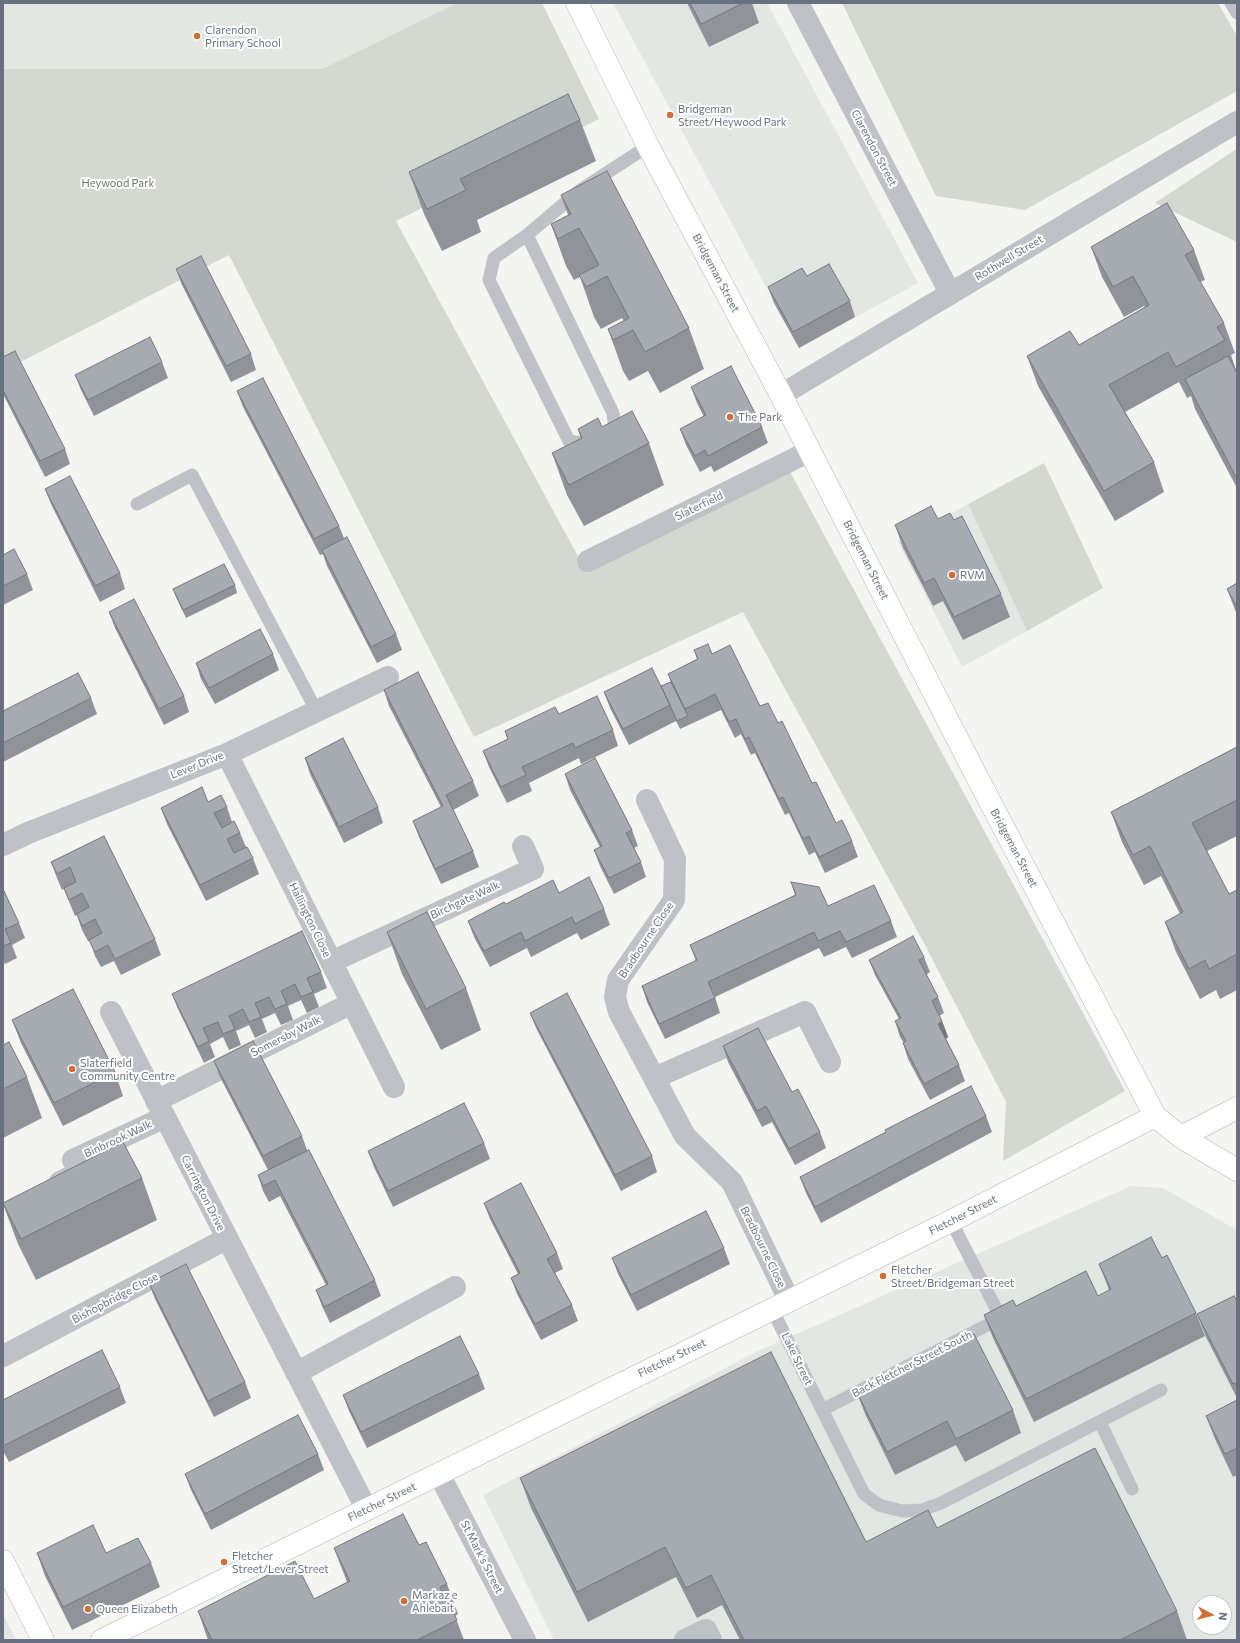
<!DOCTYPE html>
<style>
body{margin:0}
#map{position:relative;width:1240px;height:1643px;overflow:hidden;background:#f4f4f1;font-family:Commissioner,sans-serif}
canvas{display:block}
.frame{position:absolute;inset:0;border:4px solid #67717f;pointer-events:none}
.north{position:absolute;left:1192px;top:1595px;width:40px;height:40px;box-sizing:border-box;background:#fff;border:1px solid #c2c6cc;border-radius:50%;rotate:97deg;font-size:11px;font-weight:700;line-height:16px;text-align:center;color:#67717f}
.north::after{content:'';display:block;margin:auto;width:14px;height:18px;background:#cf6f36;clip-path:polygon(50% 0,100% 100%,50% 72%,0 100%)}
</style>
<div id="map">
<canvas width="1240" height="1643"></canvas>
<div class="frame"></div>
<div class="north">N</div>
</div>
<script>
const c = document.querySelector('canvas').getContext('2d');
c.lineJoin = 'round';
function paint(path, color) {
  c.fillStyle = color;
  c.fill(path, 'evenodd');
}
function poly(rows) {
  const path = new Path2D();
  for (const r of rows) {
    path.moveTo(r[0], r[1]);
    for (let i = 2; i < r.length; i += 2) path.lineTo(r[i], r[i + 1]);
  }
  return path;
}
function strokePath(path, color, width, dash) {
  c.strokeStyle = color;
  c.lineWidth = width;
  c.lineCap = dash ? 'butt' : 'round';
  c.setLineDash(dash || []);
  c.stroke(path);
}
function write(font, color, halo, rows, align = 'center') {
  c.font = font + ' Commissioner,sans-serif';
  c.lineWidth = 4;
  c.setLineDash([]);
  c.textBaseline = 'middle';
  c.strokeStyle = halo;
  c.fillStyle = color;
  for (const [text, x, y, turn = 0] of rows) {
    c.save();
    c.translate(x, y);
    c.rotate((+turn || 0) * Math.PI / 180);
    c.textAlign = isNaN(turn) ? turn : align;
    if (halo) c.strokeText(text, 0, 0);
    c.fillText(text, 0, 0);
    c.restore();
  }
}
paint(poly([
 [3,3,457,3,322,69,3,69],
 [613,3,767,3,918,283,799,348],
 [968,504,1027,631,962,667,898,542],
 [1131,1186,1163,1188,1237,1230,1237,1640,554,1640,483,1495,756,1352],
 [1200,1603,1224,1603,1224,1627,1200,1627],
 [3,1614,16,1640,3,1640]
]), '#e4e6e4');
paint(poly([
 [457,3,542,3,599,119,396,221,586,571,788,468,1125,1091,1003,1161,1006,1102,925,945,743,612,474,737,229,255,3,371,3,69,322,69],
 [842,3,1218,3,1237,36,1237,91,1025,210,936,196],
 [1235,150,1237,151,1237,242,1155,203],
 [1044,463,1103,588,1027,631,968,504]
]), '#d3d9d1');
const secondary = poly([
 [577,3,648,146,781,395,977,777,1155,1116,1181,1137,1237,1170],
 [1181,1137,1237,1108],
 [3,1561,43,1640],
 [102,1640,951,1221,1155,1116]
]);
strokePath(secondary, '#b1b4b9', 23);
strokePath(poly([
 [1231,3,1237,13],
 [527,235,613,413,615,431,586,444,569,441,489,280,494,258,527,235,579,191,648,146],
 [137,504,192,475,316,710],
 [772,1309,864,1494,879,1505,902,1511,922,1510,941,1503,1161,1390],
 [822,1410,1001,1318,951,1221],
 [1100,1422,1132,1489]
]), '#bec1c5', 13);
strokePath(poly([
 [798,3,950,293],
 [781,395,1237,122],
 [588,561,810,451],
 [227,754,394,1087],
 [647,800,675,859,674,900,618,980,615,997,619,1012,685,1136,732,1182,789,1300],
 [3,845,28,833,227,754,388,677],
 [331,962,533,869,523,846],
 [111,1012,367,1510],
 [654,1078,805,1012,830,1062],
 [156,1101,352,1003],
 [60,1182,80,1172,73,1160,165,1117],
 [3,1356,226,1239],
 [296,1373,455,1287],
 [439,1474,525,1640],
 [685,1640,706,1630,711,1640]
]), '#bec1c5', 22);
strokePath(secondary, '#fff', 22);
paint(poly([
 [687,3,752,3,759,23,709,47],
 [580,120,596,161,477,220,481,232,442,251,424,214,409,172],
 [561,195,689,328,704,369,660,393,648,371,629,381,623,371,608,329,624,321,622,318,601,329,594,317,580,277,574,280,566,266,551,224,568,215],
 [1091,247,1194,250,1205,280,1200,282,1224,323,1235,353,1231,355,1237,373,1237,488,1195,409,1191,396,1187,398,1179,382,1125,412,1154,462,1164,492,1115,521,1038,386,1027,356,1079,345,1145,307,1144,306,1124,317,1102,277],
 [176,269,251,354,256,370,231,382,182,285],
 [807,276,850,301,855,317,799,348,774,303,768,287],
 [3,357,65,449,70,464,45,477,3,394],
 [162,362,168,378,94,416,81,390,75,375],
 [691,387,762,427,768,443,714,472,711,466,700,472,686,445,680,429,704,417,697,403],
 [237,391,339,526,344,538,396,634,402,650,377,663,327,566,323,554,320,555,243,407],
 [602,427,649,443,664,485,584,526,567,495,552,453,581,439,578,429],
 [45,489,120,573,125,589,100,602,51,504],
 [938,519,954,520,1001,594,1010,617,963,640,943,601,933,606,903,548,895,525],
 [3,555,27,574,33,590,3,605],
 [1237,583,1237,615,1227,589],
 [235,585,237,593,186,618,176,597,173,589],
 [109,612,184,696,189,712,164,725,115,628],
 [694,650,712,654,760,706,778,723,812,783,836,823,852,841,858,857,825,873,815,852,809,855,789,813,785,815,755,753,751,755,741,734,735,738,721,710,680,729,676,721,629,745,610,708,604,692,661,686,671,682,668,674,697,659],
 [273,654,279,670,215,704,201,679,196,663],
 [384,690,473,781,479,796,453,810,473,851,479,867,441,884,419,837,413,821,441,807,389,706],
 [91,698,97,714,3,762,3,711],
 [559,714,613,730,618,746,581,764,579,758,529,783,532,791,507,803,489,767,483,751,508,739,505,731],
 [1237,747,1237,836,1207,851,1229,894,1237,890,1237,990,1220,999,1216,990,1200,999,1176,952,1165,922,1180,914,1161,876,1144,885,1122,842,1111,812],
 [305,758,378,807,383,823,344,843,310,774],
 [565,774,632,830,638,846,634,848,641,862,646,877,614,894,600,866,594,850,600,847,570,790],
 [208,802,227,807,232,822,240,833,246,847,253,858,259,874,206,901,167,824,161,808],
 [104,836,155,939,161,955,121,975,114,961,101,967,95,956,90,941,88,941,82,930,77,915,75,916,70,904,64,889,62,890,57,878,51,862],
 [791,882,828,906,891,921,897,937,852,958,846,947,824,957,819,948,715,997,720,1013,665,1039,647,1002,642,986,696,961,690,945,795,895],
 [3,889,19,923,25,938,12,945,17,958,5,964,3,959],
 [559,893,604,909,610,925,581,940,577,933,531,957,527,948,490,967,474,937,468,921,506,904],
 [387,932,466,988,481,1030,441,1050,402,974],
 [924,957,930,972,926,975,938,997,944,1013,939,1016,942,1021,948,1037,946,1039,959,1065,965,1081,930,1100,908,1059,903,1043,904,1043,900,1037,895,1021,899,1019,875,975,869,960],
 [321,972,327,988,314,994,319,1007,307,1013,301,1000,288,1006,293,1020,281,1025,275,1013,262,1019,267,1032,255,1038,249,1025,236,1031,241,1045,229,1050,223,1037,210,1044,215,1057,204,1063,178,1009,172,994],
 [530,1013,652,1156,657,1172,621,1191,536,1028],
 [12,1020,115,1072,123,1096,63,1126,21,1043],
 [3,1045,27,1077,42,1118,3,1138],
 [723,1046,792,1092,820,1132,826,1148,795,1165,772,1122,762,1127,728,1062],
 [214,1061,302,1136,307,1150,375,1280,381,1296,330,1323,322,1306,316,1290,326,1285,280,1196,269,1202,263,1191,258,1175,268,1170,220,1077],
 [986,1116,992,1132,821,1223,806,1193,800,1177,886,1132],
 [484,1143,490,1159,393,1207,374,1167,368,1151],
 [142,1178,157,1220,36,1280,18,1244,3,1204],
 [484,1203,557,1253,563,1269,555,1273,572,1305,578,1321,541,1340,517,1294,511,1278,518,1274,490,1219],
 [724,1248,730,1264,637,1311,618,1274,612,1258],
 [1162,1258,1196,1313,1205,1336,1034,1422,993,1338,984,1315,1016,1306,1098,1296,1109,1290,1099,1264],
 [149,1283,245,1382,251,1398,214,1417,155,1299],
 [1237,1301,1237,1398,1206,1337,1197,1314],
 [479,1374,485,1389,367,1448,349,1411,343,1395],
 [120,1387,126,1403,9,1462,3,1451,3,1400],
 [857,1393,1013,1410,1021,1433,965,1462,956,1445,895,1475,866,1416],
 [1237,1400,1237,1475,1233,1477,1215,1439,1206,1416],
 [318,1454,324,1470,211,1530,191,1490,185,1474],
 [520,1478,866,1542,937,1528,1177,1611,1187,1640,740,1640,722,1605,697,1618,676,1577,588,1622,531,1508],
 [419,1545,447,1584,458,1614,455,1616,464,1640,208,1640,198,1611,314,1599,347,1582,334,1548],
 [37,1553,106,1553,151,1563,160,1587,72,1630,45,1576]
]), '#90949a');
paint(poly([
 [942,1021,948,1037,944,1040,938,1024]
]), '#75787d');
const building = poly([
 [690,3,743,3,701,24,690,3],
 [568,94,580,120,460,179,466,190,427,209,409,172,568,94],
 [607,171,689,328,645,352,633,330,613,340,608,329,629,318,607,276,586,287,579,275,599,265,579,228,558,239,551,224,571,214,561,195,607,171],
 [1167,203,1194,250,1185,255,1224,323,1217,327,1225,340,1176,367,1168,352,1109,385,1154,462,1104,491,1027,356,1070,331,1079,345,1149,305,1133,276,1113,287,1091,247,1167,203],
 [201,256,251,354,226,366,176,269,201,256],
 [829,264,850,301,793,332,768,287,802,268,807,276,829,264],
 [150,337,162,362,88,400,75,375,150,337],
 [15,351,65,449,40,461,3,390,3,357,15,351],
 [1228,356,1237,373,1237,479,1185,379,1228,356],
 [731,366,762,427,708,456,705,450,695,456,680,429,706,415,691,387,731,366],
 [263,378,339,526,314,539,237,391,263,378],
 [632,411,649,443,569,485,552,453,582,438,578,429,598,418,602,427,632,411],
 [70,476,120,573,95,586,45,489,70,476],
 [931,506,938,519,950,513,954,520,962,516,1001,594,954,617,934,578,924,583,895,525,931,506],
 [347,537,396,634,371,647,322,550,347,537],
 [14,549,27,574,3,586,3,555,14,549],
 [224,564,235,585,183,610,173,589,224,564],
 [1237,583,1237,607,1227,589,1237,583],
 [134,599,184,696,159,709,109,612,134,599],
 [260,629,273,654,209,688,196,663,260,629],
 [708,644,712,654,730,645,760,706,768,703,778,723,782,721,812,783,816,782,836,823,842,820,852,841,819,857,809,836,803,839,783,797,779,799,749,737,745,739,736,719,729,722,715,694,685,709,668,674,698,659,694,650,708,644],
 [652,668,670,705,623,729,604,692,652,668],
 [418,672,473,781,446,795,473,851,435,869,413,821,443,806,384,690,418,672],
 [78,673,91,698,3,743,3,711,78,673],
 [671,682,688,716,677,721,673,712,670,705,661,686,671,682],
 [597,696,613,730,575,748,573,743,522,767,526,775,501,787,483,751,508,739,505,731,555,707,559,714,597,696],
 [343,738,378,807,339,827,305,758,343,738],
 [1237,747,1237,800,1192,823,1229,894,1237,890,1237,954,1209,969,1205,960,1189,969,1165,922,1183,912,1150,846,1133,855,1111,812,1237,747],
 [595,758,632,830,626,833,641,862,609,878,594,850,602,846,565,774,595,758],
 [202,787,208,802,221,795,227,807,214,813,222,828,234,821,240,833,227,839,234,853,247,847,253,858,200,885,161,808,202,787],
 [104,836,155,939,115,959,108,945,95,952,89,940,102,933,95,919,82,926,77,914,89,907,82,893,69,900,64,888,76,882,70,867,57,874,51,862,104,836],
 [589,877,604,909,575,924,572,917,525,941,521,932,484,951,468,921,504,902,506,904,553,880,559,893,589,877],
 [791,882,819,887,828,906,874,885,891,921,846,942,840,931,818,941,814,932,708,982,715,998,659,1024,642,986,697,960,690,945,796,895,791,882],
 [3,889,19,923,5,929,11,943,3,946,3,889],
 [427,912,466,988,426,1009,387,932,427,912],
 [302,931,321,972,307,978,313,992,301,997,295,984,281,991,287,1004,275,1009,269,997,255,1003,261,1017,249,1022,243,1009,229,1016,235,1029,223,1034,218,1022,203,1028,209,1041,198,1047,172,994,302,931],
 [913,936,924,957,919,960,938,997,932,1001,942,1021,938,1024,959,1065,924,1084,903,1043,906,1041,895,1021,901,1018,869,960,913,936],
 [73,989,115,1072,54,1103,12,1020,73,989],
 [567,993,652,1156,615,1175,530,1013,567,993],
 [758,1028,792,1092,798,1089,820,1132,789,1149,766,1106,757,1111,723,1046,758,1028],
 [253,1041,302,1136,263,1156,214,1061,253,1041],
 [9,1042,27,1077,3,1089,3,1045,9,1042],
 [971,1086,986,1116,815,1207,800,1177,886,1132,885,1130,971,1086],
 [464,1103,484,1143,388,1191,368,1151,464,1103],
 [123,1142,142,1178,21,1239,3,1203,123,1142],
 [309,1150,375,1280,324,1307,316,1290,328,1284,275,1180,263,1186,258,1175,309,1150],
 [521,1183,557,1253,547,1259,572,1305,535,1324,511,1278,520,1273,484,1203,521,1183],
 [706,1211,724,1248,631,1295,612,1258,706,1211],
 [1151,1237,1162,1258,1167,1255,1196,1313,1026,1399,984,1315,1013,1300,1016,1306,1086,1271,1098,1296,1111,1289,1099,1264,1151,1237],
 [186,1264,245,1382,208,1401,149,1283,186,1264],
 [1234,1296,1237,1301,1237,1383,1233,1384,1197,1314,1234,1296],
 [974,1334,1013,1410,956,1439,947,1421,887,1452,857,1393,974,1334],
 [460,1336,479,1374,361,1432,343,1395,460,1336],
 [102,1350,120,1387,3,1446,3,1400,102,1350],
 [771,1352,866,1542,928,1510,937,1528,1095,1448,1177,1611,1120,1640,744,1640,711,1575,686,1588,665,1547,577,1592,520,1478,771,1352],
 [1237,1400,1237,1448,1225,1454,1206,1416,1237,1400],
 [298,1415,318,1454,205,1514,185,1474,298,1415],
 [403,1514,419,1545,426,1542,447,1584,440,1587,457,1620,417,1640,212,1640,198,1611,295,1561,314,1599,350,1581,334,1548,403,1514],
 [93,1525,106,1553,138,1538,151,1563,63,1607,37,1553,93,1525]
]);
paint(building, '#a7acb3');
strokePath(building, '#75787d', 1);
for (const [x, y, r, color] of [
 [197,36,4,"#cf6f36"],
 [670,115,4,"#cf6f36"],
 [730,417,4,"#cf6f36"],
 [952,575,4,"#cf6f36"],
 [72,1069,4,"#cf6f36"],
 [883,1276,4,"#cf6f36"],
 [224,1562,4,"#cf6f36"],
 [404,1601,4,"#cf6f36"],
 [88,1609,4,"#cf6f36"]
]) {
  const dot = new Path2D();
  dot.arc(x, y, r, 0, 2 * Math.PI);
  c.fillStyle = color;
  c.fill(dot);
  strokePath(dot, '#fff', 1.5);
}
write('11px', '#67717f', '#fff', [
 ["Clarendon",205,30],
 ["Primary School",205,43],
 ["Bridgeman",678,109],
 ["Street/Heywood Park",678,122],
 ["The Park",738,417],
 ["RVM",960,575],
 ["Slaterfield",80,1063],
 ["Community Centre",80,1076],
 ["Fletcher",891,1270],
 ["Street/Bridgeman Street",891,1283],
 ["Fletcher",232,1556],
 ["Street/Lever Street",232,1569],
 ["Markaz e",412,1595],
 ["Ahlebait",412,1608],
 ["Queen Elizabeth",96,1609]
], 'left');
write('11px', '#67717f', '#fff', [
 ["Clarendon Street",874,148,62],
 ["Rothwell Street",1009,258,-31],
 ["Bridgeman Street",716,273,62],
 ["Slaterfield",699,506,-26],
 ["Bridgeman Street",866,560,63],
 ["Lever Drive",197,765,-22],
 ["Bridgeman Street",1014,848,62],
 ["Birchgate Walk",465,900,-25],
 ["Hallington Close",310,920,64],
 ["Bradbourne Close",646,940,-56],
 ["Somersby Walk",286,1036,-27],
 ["Binbrook Walk",118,1139,-25],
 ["Carrington Drive",203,1193,63],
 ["Fletcher Street",963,1215,-27],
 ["Bradbourne Close",763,1247,64],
 ["Bishopbridge Close",115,1298,-28],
 ["Fletcher Street",672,1358,-26],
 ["Lake Street",797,1359,64],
 ["Back Fletcher Street South",912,1364,-27],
 ["Fletcher Street",382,1502,-26],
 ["St Mark's Street",482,1557,63]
]);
write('11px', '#667765', '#fff', [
 ["Heywood Park",118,183]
]);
</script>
